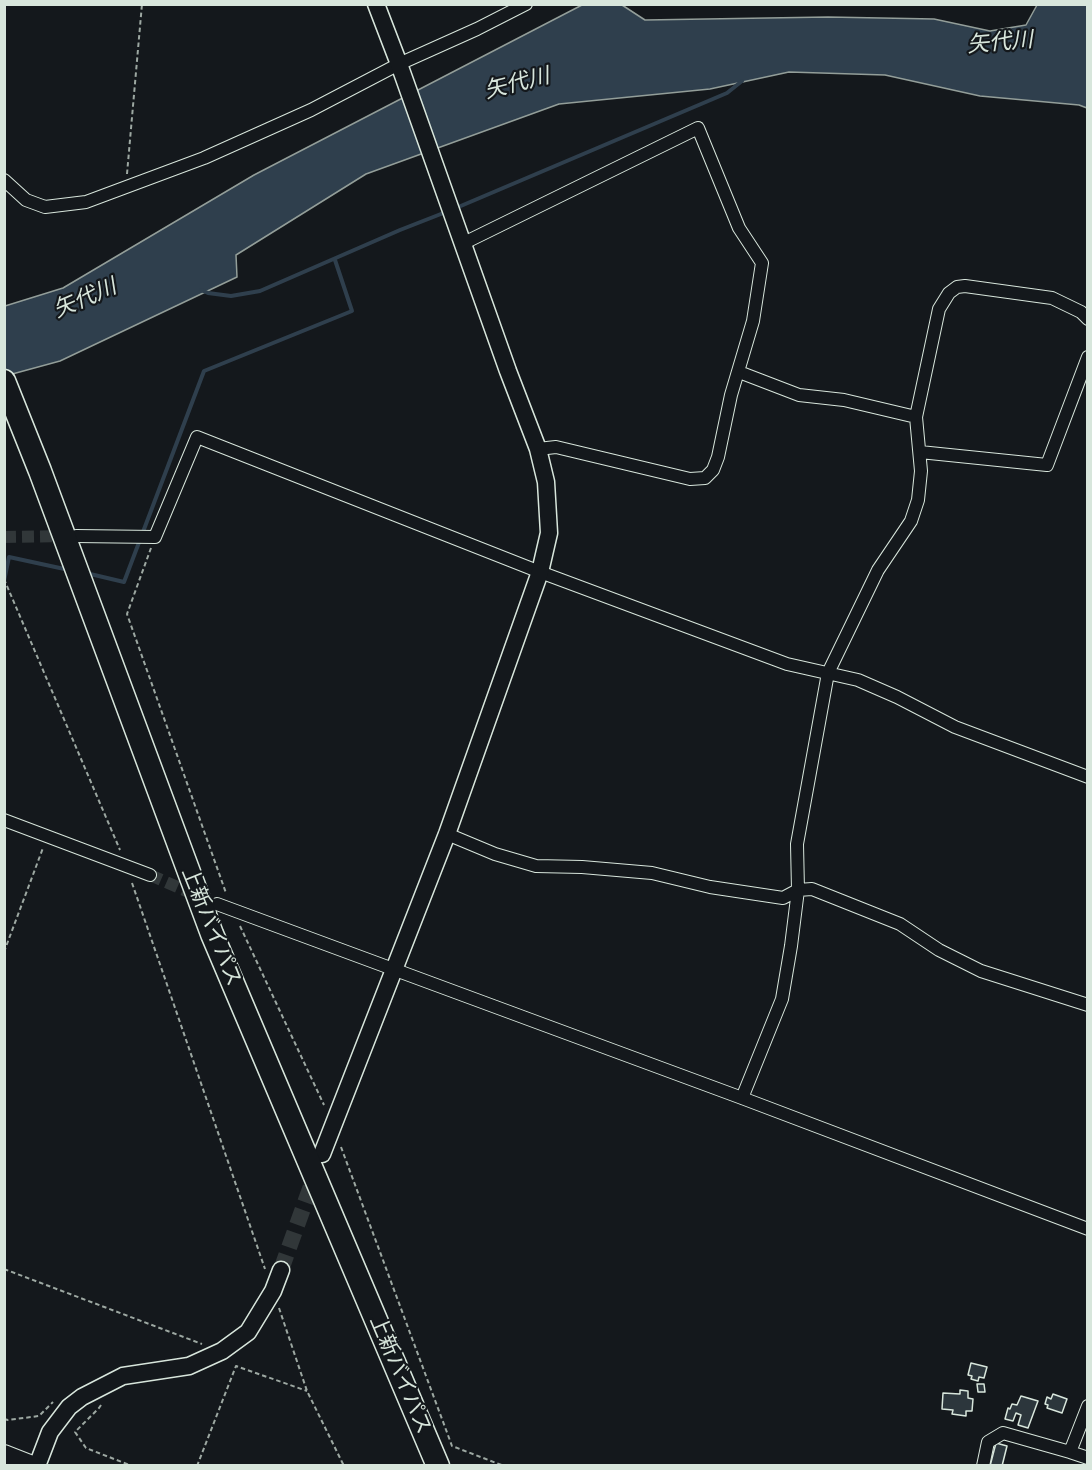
<!DOCTYPE html>
<meta charset="utf-8">
<style>
body{margin:0}
#map{position:relative;width:1092px;height:1470px;overflow:hidden;background:#14181c;font-family:Arial,sans-serif}
canvas{display:block}
.frame{position:absolute;inset:0;border:6px solid #d8e6dc;pointer-events:none}
</style>
<div id="map">
<canvas width="1092" height="1470"></canvas>
<div class="frame"></div>
</div>
<script>
const c = document.querySelector('canvas').getContext('2d');
c.lineJoin = 'round';
function paint(path, color) {
  c.fillStyle = color;
  c.fill(path, 'evenodd');
}
function poly(rows) {
  const path = new Path2D();
  for (const r of rows) {
    path.moveTo(r[0], r[1]);
    for (let i = 2; i < r.length; i += 2) path.lineTo(r[i], r[i + 1]);
  }
  return path;
}
function strokePath(path, color, width, dash) {
  c.strokeStyle = color;
  c.lineWidth = width;
  c.lineCap = dash ? 'butt' : 'round';
  c.setLineDash(dash || []);
  c.stroke(path);
}
function write(font, color, halo, rows, align = 'center') {
  c.font = font + ' Arial,"Noto Sans JP",sans-serif';
  c.lineWidth = 4.5;
  c.setLineDash([]);
  c.textBaseline = 'middle';
  c.strokeStyle = halo;
  c.fillStyle = color;
  for (const [text, x, y, turn = 0] of rows) {
    c.save();
    c.translate(x, y);
    c.rotate((+turn || 0) * Math.PI / 180);
    c.textAlign = isNaN(turn) ? turn : align;
    if (halo) c.strokeText(text, 0, 0);
    c.fillText(text, 0, 0);
    c.restore();
  }
}
const water = poly([
 [582,5,622,5,645,20,828,17,934,19,990,31,1026,25,1037,5,1087,5,1087,108,1079,105,980,96,885,75,789,72,710,89,559,104,366,174,236,255,237,277,60,361,5,376,5,306,63,288,254,175,582,5]
]);
paint(water, '#2f3f4d');
strokePath(water, '#939e99', 1.5);
strokePath(poly([
 [456,208,727,93,742,81],
 [201,290,208,293,231,296,260,291,400,230,446,212],
 [86,573,124,582,204,371,352,311,335,260],
 [4,581,9,557,69,570]
]), '#2f3f4d', 4);
const building = poly([
 [971,1363,987,1367,984,1378,979,1377,978,1381,971,1379,972,1376,968,1375,971,1363],
 [977,1384,984,1384,985,1392,978,1392,977,1384],
 [960,1390,968,1391,968,1398,973,1399,972,1411,966,1411,966,1416,952,1414,953,1410,942,1409,943,1393,960,1394,960,1390],
 [1053,1394,1067,1399,1062,1413,1047,1408,1048,1405,1045,1404,1047,1397,1051,1399,1053,1394],
 [1021,1396,1038,1401,1028,1428,1018,1425,1021,1415,1016,1413,1013,1421,1005,1419,1008,1408,1010,1409,1012,1404,1017,1405,1021,1396],
 [996,1443,1007,1446,1002,1466,990,1466,996,1443]
]);
paint(building, '#2c363c');
strokePath(building, '#d8e6dc', 1.5);
strokePath(poly([
 [4,537,66,536],
 [150,875,198,896]
]), '#313739', 12, [12, 6]);
strokePath(poly([
 [281,1270,316,1172]
]), '#313739', 16, [16, 8]);
const street = poly([
 [4,180,26,200,45,207,86,202,204,158,311,110,399,64,477,29,526,4],
 [464,243,698,128,739,228,762,263,753,321,731,395,718,457,713,470,705,478,690,479,556,447,538,449],
 [739,372,799,395,844,400,916,417,921,471,918,500,911,521,878,570,828,673,797,844,798,890,791,946,782,999,742,1098],
 [916,417,939,309,949,293,957,287,965,286,1052,298,1081,312,1088,319],
 [920,452,1047,465,1088,357],
 [76,536,155,537,197,437,540,572,787,664,858,680,897,697,955,727,1088,777],
 [4,820,150,875],
 [447,834,495,854,536,866,582,867,652,873,710,887,783,898,798,890,812,889,900,924,939,950,981,971,1088,1005],
 [217,904,742,1098,1088,1229],
 [1088,1406,1070,1452,1088,1458],
 [983,1466,988,1442,1003,1433,1070,1452]
]);
const secondary = poly([
 [322,1154,447,834,540,572,549,533,546,482,538,449,508,371,399,64,376,4],
 [37,1466,50,1432,69,1407,82,1397,123,1376,189,1366,222,1351,248,1332,273,1291,281,1270]
]);
const primary = poly([
 [4,1455,32,1466]
]);
const highway = poly([
 [4,381,40,471,212,934,438,1466]
]);
strokePath(street, '#d8e6dc', 14);
strokePath(secondary, '#d8e6dc', 19);
strokePath(primary, '#d8e6dc', 22);
strokePath(highway, '#d8e6dc', 25);
strokePath(poly([
 [127,174,142,4],
 [151,548,127,614,226,893],
 [4,579,120,850],
 [132,883,265,1269],
 [240,926,324,1105],
 [4,952,43,848],
 [341,1147,452,1446,504,1466],
 [4,1269,202,1344],
 [279,1308,307,1391,344,1466],
 [101,1405,99,1408,75,1432,86,1448,132,1466],
 [4,1419,8,1420,39,1416,53,1402],
 [197,1466,236,1366,307,1391]
]), '#9da8a2', 2, [4.5, 3]);
strokePath(street, '#14181c', 12);
strokePath(secondary, '#14181c', 16);
strokePath(primary, '#14181c', 20);
strokePath(highway, '#14181c', 22);
write('21px', '#d8e6dc', '#14181c', [
 ["上新バイパス",211,927,68],
 ["上新バイパス",400,1375,67]
]);
write('italic 22px', '#d8e6dc', '#14181c', [
 ["矢代川",1000,43,-5],
 ["矢代川",517,84,-14],
 ["矢代川",85,299,-23]
]);
</script>
